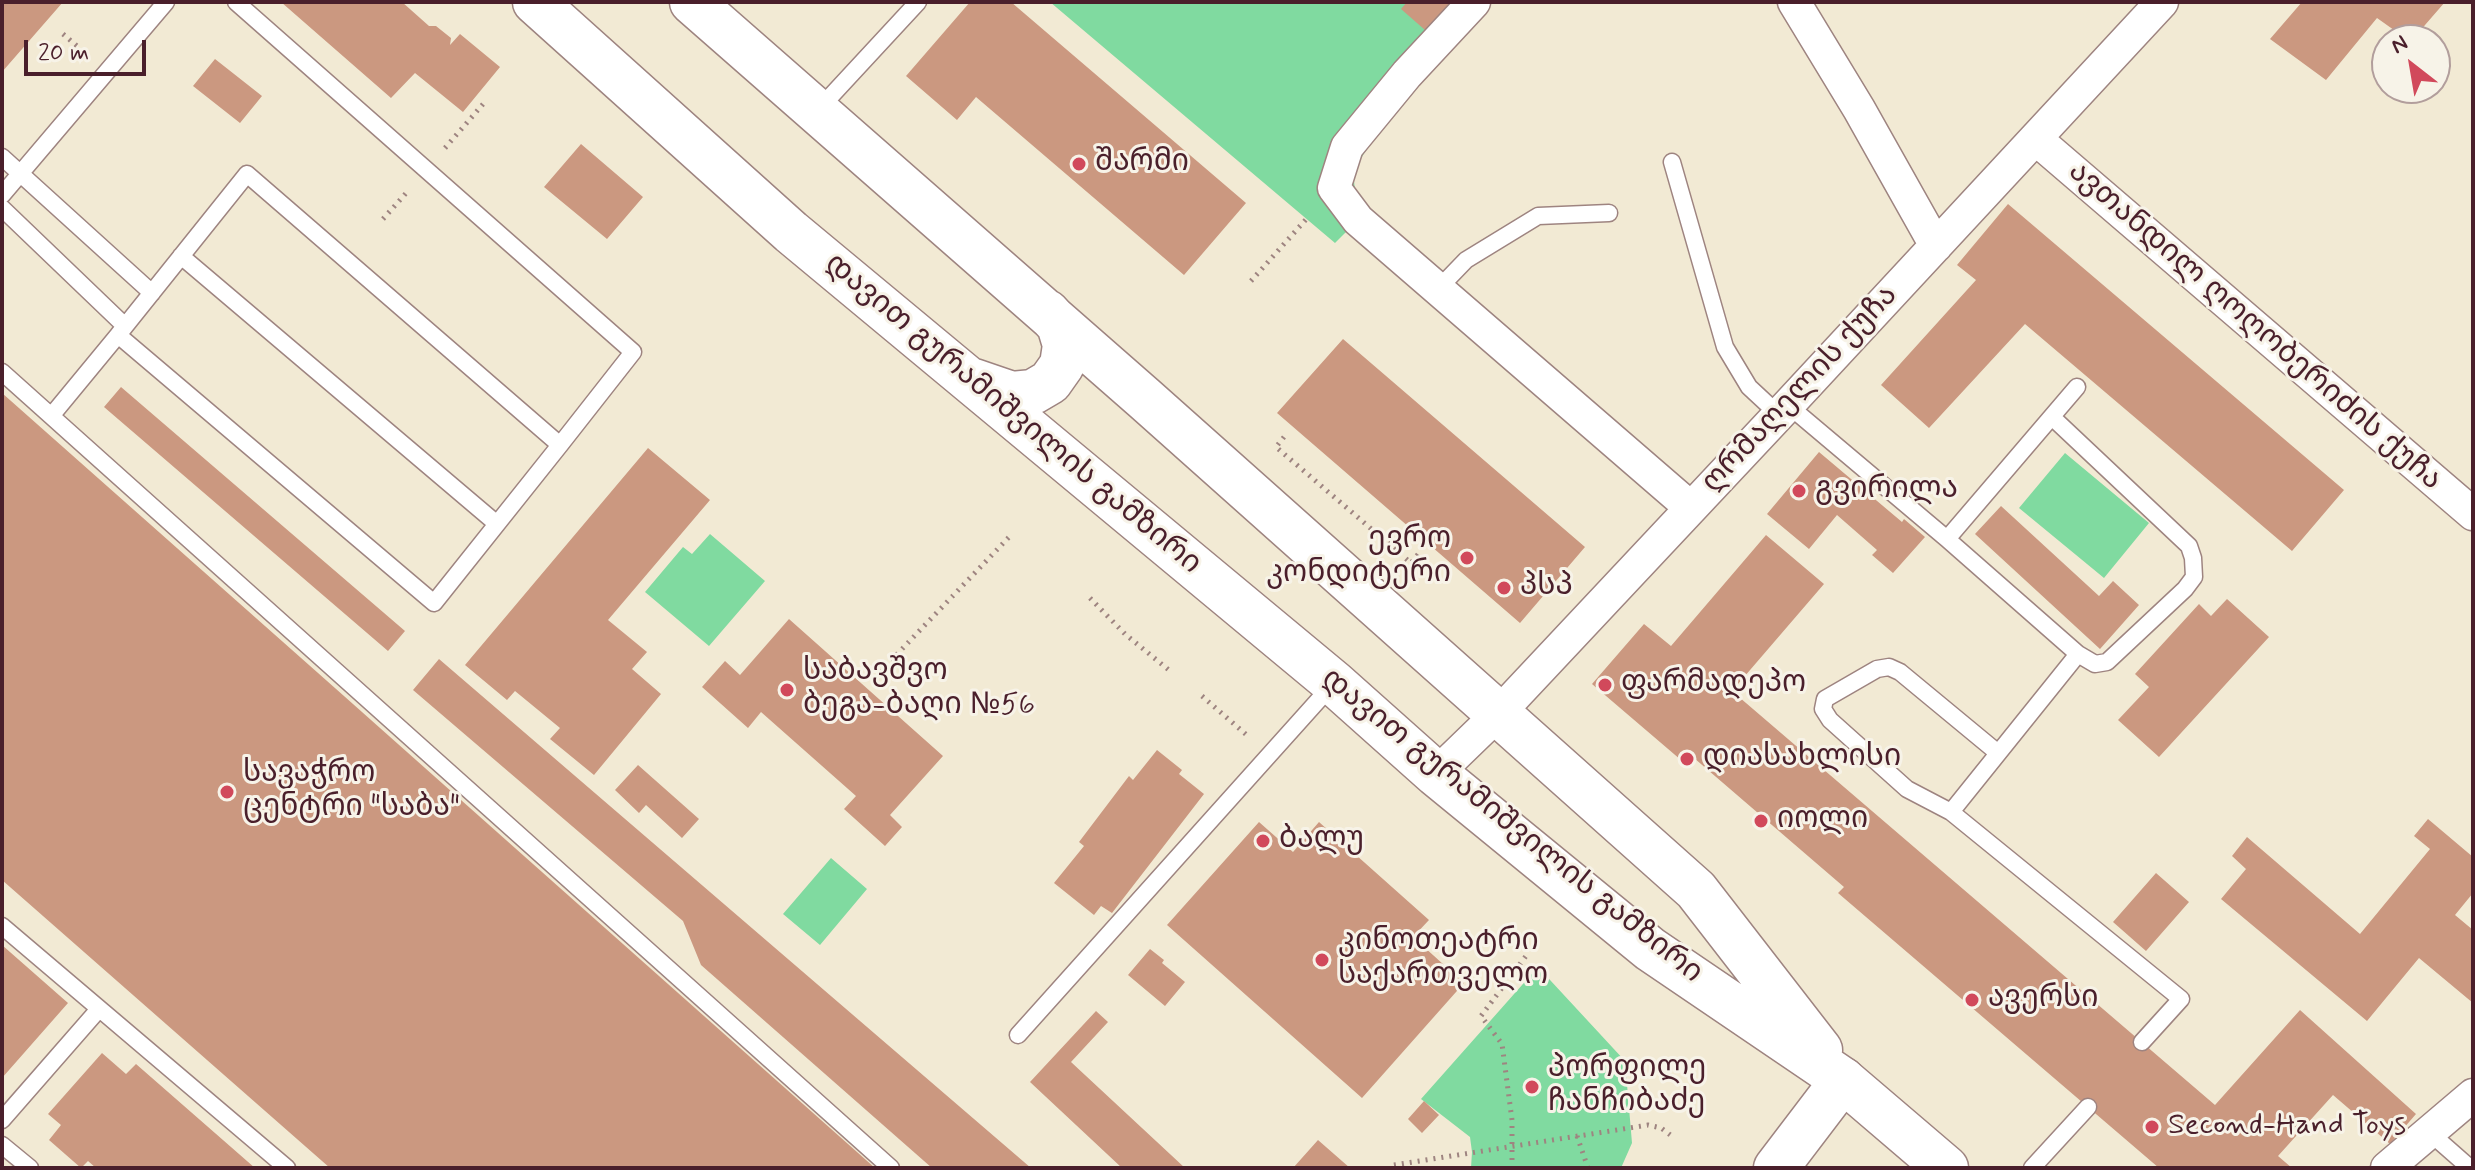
<!DOCTYPE html>
<meta charset="utf-8">
<style>
body{margin:0}
#map{position:relative;width:2475px;height:1170px;overflow:hidden;background:#f2ead4;font-family:Mynerve,sans-serif}
canvas{display:block}
.frame{position:absolute;inset:0;border:4px solid #4a1f2b;pointer-events:none}
.north{position:absolute;left:2371px;top:24px;width:80px;height:80px;box-sizing:border-box;background:#f7f3e8;border:2px solid #b29e9c;border-radius:50%;rotate:329deg;font-size:22px;font-weight:700;line-height:32px;text-align:center;color:#4a1f2b}
.north::after{content:'';display:block;margin:auto;width:28px;height:36px;background:#d1495b;clip-path:polygon(50% 0,100% 100%,50% 72%,0 100%)}
.scale{position:absolute;left:24px;top:40px;width:122px;height:36px;box-sizing:border-box;border:4px solid #4a1f2b;border-top:0;padding-left:10px;font-size:24px;line-height:28px;white-space:nowrap;color:#4a1f2b;-webkit-text-stroke:6px #f7f3e8;paint-order:stroke}
</style>
<div id="map">
<canvas width="2475" height="1170"></canvas>
<div class="frame"></div>
<div class="north">N</div>
<div class="scale">20 m</div>
</div>
<script>
const c = document.querySelector('canvas').getContext('2d');
c.lineJoin = 'round';
function paint(path, color) {
  c.fillStyle = color;
  c.fill(path, 'evenodd');
}
function poly(rows) {
  const path = new Path2D();
  for (const r of rows) {
    path.moveTo(r[0], r[1]);
    for (let i = 2; i < r.length; i += 2) path.lineTo(r[i], r[i + 1]);
  }
  return path;
}
function strokePath(path, color, width, dash) {
  c.strokeStyle = color;
  c.lineWidth = width;
  c.lineCap = dash ? 'butt' : 'round';
  c.setLineDash(dash || []);
  c.stroke(path);
}
function write(font, color, halo, rows, align = 'center') {
  c.font = font + ' Mynerve,"Noto Sans Georgian",sans-serif';
  c.lineWidth = 6;
  c.setLineDash([]);
  c.textBaseline = 'middle';
  c.strokeStyle = halo;
  c.fillStyle = color;
  for (const [text, x, y, turn = 0] of rows) {
    c.save();
    c.translate(x, y);
    c.rotate((+turn || 0) * Math.PI / 180);
    c.textAlign = isNaN(turn) ? turn : align;
    if (halo) c.strokeText(text, 0, 0);
    c.fillText(text, 0, 0);
    c.restore();
  }
}
paint(poly([
 [1050,2,1481,2,1377,133,1353,171,1358,220,1335,243],
 [2065,453,2149,523,2104,578,2019,508],
 [710,534,765,581,709,646,645,592,683,547,692,554],
 [831,858,867,889,820,945,783,914],
 [1538,967,1625,1061,1632,1143,1621,1168,1471,1168,1472,1152,1470,1137,1421,1099]
]), '#80daa0');
paint(poly([
 [2,2,63,2,2,72],
 [281,2,402,2,429,26,436,26,451,38,450,45,460,34,500,67,463,112,415,73,391,98],
 [970,2,1011,2,1246,203,1184,275,976,97,957,120,906,76],
 [1407,2,1463,2,1433,37,1401,9],
 [2302,2,2445,2,2412,40,2408,40,2377,18,2326,80,2270,39],
 [215,59,262,96,240,123,193,86],
 [581,144,643,197,607,239,544,187],
 [2008,204,2344,490,2292,551,2025,324,1929,428,1881,385,1976,280,1957,265],
 [1343,339,1585,547,1520,623,1277,413],
 [121,387,405,631,388,651,104,407],
 [2,393,353,704,875,1168,330,1168,2,880],
 [648,448,710,500,608,620,647,652,632,669,661,694,594,775,550,739,560,728,515,691,507,700,465,665],
 [1819,452,1902,522,1904,519,1925,537,1893,573,1872,555,1877,550,1837,515,1809,549,1767,514],
 [2001,506,2099,596,2113,581,2139,605,2100,649,1975,534],
 [1766,535,1824,584,1732,691,2215,1105,2300,1010,2416,1114,2390,1144,2333,1095,2278,1156,2292,1168,2159,1168,1838,893,1844,887,1694,758,1688,766,1592,684,1644,624,1671,646],
 [2227,599,2269,637,2159,757,2118,720,2149,687,2135,674,2199,604,2211,616],
 [789,619,943,756,890,815,902,827,885,846,844,809,856,796,761,712,748,728,702,687,725,661,740,675],
 [439,659,1031,1168,932,1168,701,965,683,921,413,690],
 [1157,750,1182,770,1179,774,1204,794,1112,913,1101,906,1094,915,1054,883,1084,846,1079,842,1129,776,1133,780],
 [638,765,699,819,682,838,646,805,639,813,615,790],
 [2428,819,2473,857,2473,893,2455,915,2473,930,2473,1003,2419,958,2367,1021,2221,899,2246,869,2232,856,2247,837,2360,934,2430,849,2414,836],
 [1259,822,1293,852,1319,822,1429,920,1413,937,1464,983,1362,1098,1167,925],
 [2156,873,2189,902,2146,951,2113,922],
 [2,945,68,1003,2,1078],
 [1150,949,1164,960,1162,963,1185,982,1165,1006,1128,975],
 [1096,1011,1108,1022,1071,1062,1185,1168,1122,1168,1030,1082],
 [102,1053,126,1074,136,1064,255,1168,96,1168,88,1161,81,1168,49,1140,61,1125,48,1114],
 [1424,1101,1439,1115,1422,1133,1408,1119],
 [1318,1140,1350,1168,1293,1168]
]), '#cb9880');
const service = poly([
 [236,2,633,352,560,445,434,603,118,335,247,174,560,445],
 [818,110,918,2],
 [2,157,152,293],
 [1672,162,1725,347,1749,387,1778,414],
 [2,195,166,2],
 [2,208,125,326],
 [181,256,497,524],
 [1439,288,1466,260,1538,216,1609,213],
 [2,372,891,1168],
 [1788,405,1947,539,2078,654,1951,812,2181,999,2142,1042],
 [52,415,118,335],
 [2052,417,2189,546,2193,558,2194,577,2185,589,2107,662,2095,664,2078,654],
 [1947,539,2077,387],
 [1951,812,1907,789,1830,720,1823,709,1825,699,1877,669,1889,667,1900,672,1998,753],
 [2,926,287,1168],
 [1018,1035,1332,685],
 [2,1120,99,1009],
 [2429,1132,2470,1168],
 [2,1145,30,1168],
 [2032,1168,2088,1107]
]);
const minor = poly([
 [1474,2,1407,74,1347,147,1334,188,1358,220,1691,508],
 [1794,2,1859,109,1936,246],
 [2036,139,2473,514],
 [1436,774,1497,715,1788,405,2162,2],
 [2387,1168,2473,1095]
]);
const secondary = poly([
 [1776,1168,1843,1080]
]);
const primary = poly([
 [535,2,791,232,1334,683,1436,774,1650,949,1843,1080,1946,1168],
 [692,2,1145,399,1696,890,1820,1050],
 [974,381,1012,394,1033,392,1050,382,1062,365,1065,345,1059,325,1047,312]
]);
strokePath(service, '#9e8480', 19);
strokePath(minor, '#9e8480', 35);
strokePath(secondary, '#9e8480', 47);
strokePath(primary, '#9e8480', 47);
strokePath(poly([
 [63,34,85,53],
 [445,148,484,103],
 [383,219,407,192],
 [1251,281,1309,216],
 [1284,437,1276,447,1411,563,1419,553],
 [1090,598,1125,634,1170,671],
 [880,672,1012,534],
 [1202,696,1249,737],
 [1577,1136,1588,1168],
 [1388,1168,1388,1166,1648,1125,1661,1128,1673,1137],
 [1512,1168,1512,1120,1502,1044,1481,1016,1529,952]
]), '#9e8480', 5, [2, 6]);
strokePath(service, '#fff', 16);
strokePath(minor, '#fff', 32);
strokePath(secondary, '#fff', 44);
strokePath(primary, '#fff', 44);
for (const [x, y, r, color] of [
 [1079,164,8,"#d1495b"],
 [1799,491,8,"#d1495b"],
 [1467,558,8,"#d1495b"],
 [1504,588,8,"#d1495b"],
 [1605,685,8,"#d1495b"],
 [787,690,8,"#d1495b"],
 [1687,759,8,"#d1495b"],
 [227,792,8,"#d1495b"],
 [1761,821,8,"#d1495b"],
 [1263,841,8,"#d1495b"],
 [1322,960,8,"#d1495b"],
 [1972,1000,8,"#d1495b"],
 [1532,1087,8,"#d1495b"],
 [2152,1127,8,"#d1495b"]
]) {
  const dot = new Path2D();
  dot.arc(x, y, r, 0, 2 * Math.PI);
  c.fillStyle = color;
  c.fill(dot);
  strokePath(dot, '#f7f3e8', 3);
}
write('30px', '#4a1f2b', '#f7f3e8', [
 ["შარმი",1095,164],
 ["გვირილა",1815,491],
 ["ევრო",1451,541,"right"],
 ["კონდიტერი",1451,575,"right"],
 ["პსპ",1520,588],
 ["საბავშვო",803,673],
 ["ბეგა-ბაღი №56",803,707],
 ["ფარმადეპო",1621,685],
 ["დიასახლისი",1703,759],
 ["სავაჭრო",243,775],
 ["ცენტრი \"საბა\"",243,809],
 ["იოლი",1777,821],
 ["ბალუ",1279,841],
 ["კინოთეატრი",1338,943],
 ["საქართველო",1338,977],
 ["ავერსი",1988,1000],
 ["პორფილე",1548,1070],
 ["ჩანჩიბაძე",1548,1104],
 ["Second-Hand Toys",2168,1127]
], 'left');
write('30px', '#4a1f2b', '#f7f3e8', [
 ["ავთანდილ ღოღობერიძის ქუჩა",2254,327,41],
 ["ღრმაღელის ქუჩა",1801,390,-47],
 ["დავით გურამიშვილის გამზირი",1012,415,40],
 ["დავით გურამიშვილის გამზირი",1511,827,39]
]);
</script>
